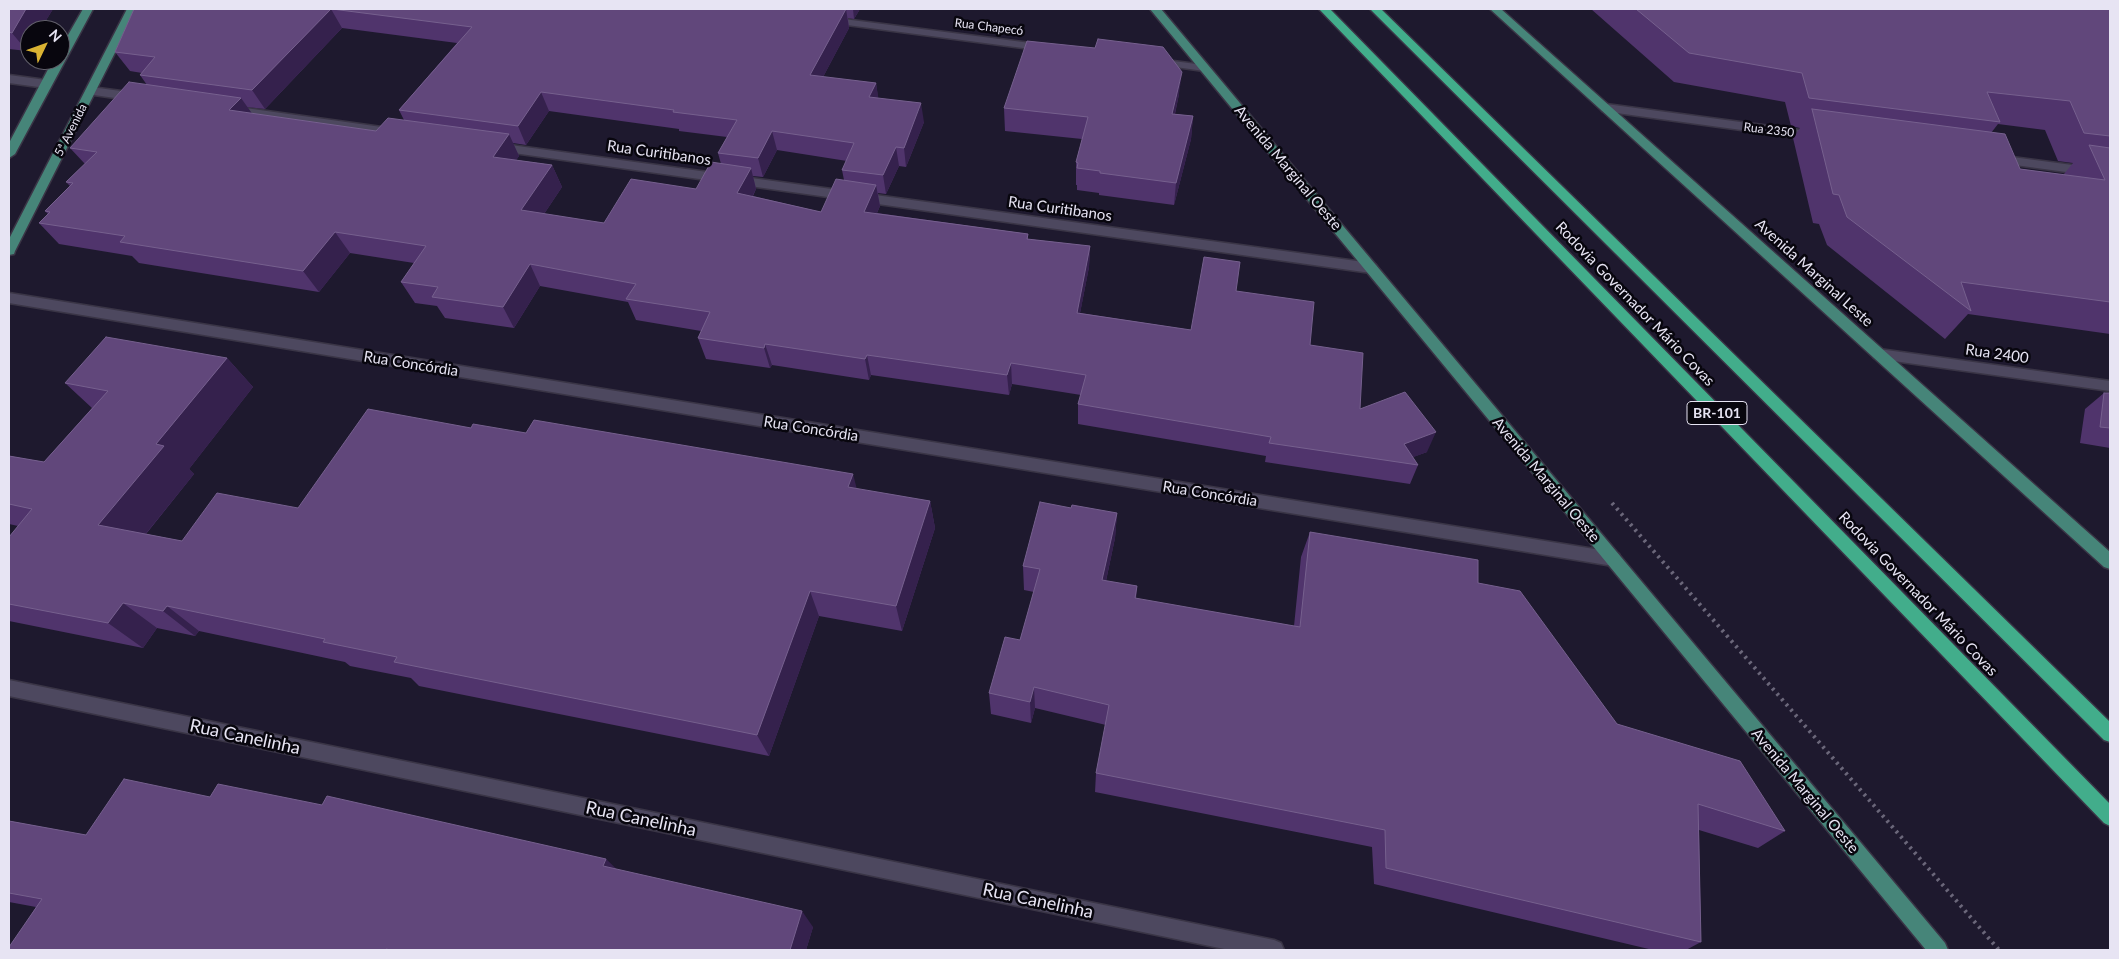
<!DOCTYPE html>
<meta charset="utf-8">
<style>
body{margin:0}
#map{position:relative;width:2119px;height:959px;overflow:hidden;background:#1e192e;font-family:Lato,sans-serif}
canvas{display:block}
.frame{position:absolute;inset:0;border:10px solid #e7e4f3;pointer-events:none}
.north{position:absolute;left:20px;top:20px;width:50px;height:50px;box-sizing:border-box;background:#08060e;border:1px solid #615f6a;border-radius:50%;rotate:48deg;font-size:14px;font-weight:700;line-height:20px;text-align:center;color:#e7e4f3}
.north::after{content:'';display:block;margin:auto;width:18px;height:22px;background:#dab333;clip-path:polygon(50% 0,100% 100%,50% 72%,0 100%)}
</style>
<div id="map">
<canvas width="2119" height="959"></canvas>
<div class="frame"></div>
<div class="north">N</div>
</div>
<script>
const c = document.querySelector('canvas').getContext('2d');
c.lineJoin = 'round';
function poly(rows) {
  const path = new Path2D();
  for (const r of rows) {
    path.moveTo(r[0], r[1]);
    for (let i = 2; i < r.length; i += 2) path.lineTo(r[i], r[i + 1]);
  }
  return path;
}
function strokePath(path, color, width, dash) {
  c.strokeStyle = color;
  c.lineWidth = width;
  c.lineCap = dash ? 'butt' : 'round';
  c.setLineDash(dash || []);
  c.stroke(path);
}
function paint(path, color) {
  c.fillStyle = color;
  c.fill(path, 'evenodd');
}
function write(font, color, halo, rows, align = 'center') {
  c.font = font + ' Lato,sans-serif';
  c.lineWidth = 5;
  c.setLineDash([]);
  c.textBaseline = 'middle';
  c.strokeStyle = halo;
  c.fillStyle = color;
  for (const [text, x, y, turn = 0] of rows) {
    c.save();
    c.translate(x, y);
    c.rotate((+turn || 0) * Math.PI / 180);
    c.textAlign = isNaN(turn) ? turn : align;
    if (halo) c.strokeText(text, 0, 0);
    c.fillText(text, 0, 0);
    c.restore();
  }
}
const street = poly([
 [828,17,1046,45,1052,48,1046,51,824,22,823,20,828,17],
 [1158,59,1204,65,1210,68,1204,71,1154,64,1152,62,1154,60,1158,59],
 [9,75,46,80,52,84,46,88,9,83,9,75],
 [91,87,136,93,142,97,136,101,87,94,85,91,91,87],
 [1606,104,1815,132,1821,136,1815,140,1602,111,1600,108,1606,104],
 [231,106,396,129,402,133,396,137,227,113,225,110,227,107,231,106],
 [496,143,1371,263,1376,265,1378,268,1376,271,1371,273,492,150,490,147,496,143],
 [1997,155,2110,170,2110,178,1993,162,1991,159,1997,155],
 [9,293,1613,552,1619,554,1621,559,1619,564,1613,566,9,303,9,293],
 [1879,349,2110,381,2110,391,1879,359,1874,358,1872,354,1874,350,1879,349],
 [9,680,1274,940,1281,943,1284,950,1229,950,9,696,9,680]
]);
const primary = poly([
 [83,9,93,9,15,154,9,158,9,143,53,60,60,60,60,49,83,9],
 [127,9,137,9,15,251,14,254,9,255,9,239,127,9],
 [1150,9,1161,9,1945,943,1948,950,1926,950,1150,9],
 [1490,9,1501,9,2110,552,2110,569,2104,567,1490,9]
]);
const highway = poly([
 [1319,9,1330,9,2110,804,2110,826,2104,823,1319,9],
 [1370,9,1381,9,2110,722,2110,742,2104,740,1370,9]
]);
strokePath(street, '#3a3546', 3);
strokePath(primary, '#3a3546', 3);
strokePath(highway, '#3a3546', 3);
strokePath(poly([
 [1612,503,1999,950]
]), '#6b677a', 4, [2.5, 4.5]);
paint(street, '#4d485f');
paint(primary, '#468579');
paint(highway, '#42ad8b');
paint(poly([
 [9,9,53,9,27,51,9,49],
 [134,9,860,9,854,19,848,18,849,28,823,77,876,83,878,98,924,122,906,167,899,166,886,194,878,193,880,206,877,213,1028,234,1028,239,1090,246,1089,267,1080,313,1191,330,1236,291,1310,345,1360,409,1427,452,1413,457,1418,465,1410,484,1265,462,1266,456,1078,424,1078,404,1081,395,1012,384,1009,395,871,375,869,380,772,365,770,368,706,359,698,338,701,331,636,320,628,302,540,286,514,328,445,318,437,306,415,303,401,282,414,263,350,253,319,292,139,263,132,256,59,244,39,223,48,214,45,211,70,186,66,182,85,164,70,148,147,85,140,75,142,73,130,71,115,52],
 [342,28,457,43,399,110,404,120,376,131,251,113,247,107,265,109],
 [549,111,679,129,679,131,727,137,718,153,721,164,696,189,604,223,544,214,562,187,552,165,516,160,519,156,513,143,526,145],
 [777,150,847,161,842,170,844,180,821,212,753,196,756,189,753,176,763,177],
 [1591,9,2110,9,2110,334,1968,314,1945,339,1827,245,1819,224,1813,223,1793,138,1800,128,1791,126,1785,102,1674,82],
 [1998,124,2045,130,2058,161,2073,163,2064,174,2064,175,2020,169,1991,133],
 [1095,48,1179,94,1175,114,1193,116,1191,139,1174,205,1099,195,1099,193,1077,190,1077,185,1076,185,1076,162,1082,139,1005,131,1004,108],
 [227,358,253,387,189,469,194,474,146,534,182,541,298,508,471,428,930,501,935,528,902,631,819,616,769,756,419,686,411,678,350,666,345,662,199,631,195,636,157,628,143,648,9,621,9,537,18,526,9,524,9,456,44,462,92,408,65,383],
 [2104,393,2110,393,2110,448,2080,443,2085,409],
 [1117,513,1115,538,1106,581,1137,586,1136,599,1294,626,1301,557,1310,532,1478,583,1617,724,1785,831,1758,848,1699,830,1701,942,1686,950,1653,950,1374,884,1372,847,1095,792,1096,773,1106,725,1035,708,1031,723,991,714,989,693,1020,640,1034,592,1024,590,1023,566],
 [210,797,617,870,813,927,806,950,9,950,36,907,9,902,9,821,86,835]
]), '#50346c');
paint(poly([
 [26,9,53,9,40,30,30,30,30,47,27,51,12,33],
 [331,9,342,28,265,109,252,90],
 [846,9,849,28,814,94,810,75],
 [853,9,860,9,854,19],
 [1182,72,1179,94,1170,136,1172,114],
 [876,83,879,102,869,97],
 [541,92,549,111,526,145,518,126],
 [241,98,256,119,229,110],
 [921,103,924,122,906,167,904,148],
 [1193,116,1191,139,1174,205,1176,183],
 [772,131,777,150,763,177,758,158],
 [509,134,519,156,503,179,493,157],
 [896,147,899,166,886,194,883,175],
 [552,165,562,187,532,232,521,210],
 [751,168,756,189,743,214,737,193],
 [876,185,880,206,868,233,864,212],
 [335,232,350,253,319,292,303,271],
 [1090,246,1089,267,1076,334,1077,313],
 [530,264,540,286,514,328,503,307],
 [765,344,772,365,770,368,764,348],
 [867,355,871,375,869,380,865,359],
 [227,358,253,387,189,469,194,474,131,552,98,525,156,444],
 [1011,363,1012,384,1009,395,1007,375],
 [1436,432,1427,452,1400,462,1404,444],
 [853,474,860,501,848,487],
 [930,501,935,528,902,631,896,606],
 [1117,513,1115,538,1101,604,1102,580],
 [810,591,819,616,769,756,757,735],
 [123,603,157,628,143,648,108,623],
 [167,606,199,631,195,636,163,611],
 [1034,687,1035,708,1031,723,1030,702],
 [606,859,625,877,603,866],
 [802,911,813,927,806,950,790,950]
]), '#35214d');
const building = poly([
 [9,9,26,9,12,33,9,32,9,9],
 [134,9,331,9,252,90,140,75,155,57,115,52,134,9],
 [332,9,846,9,810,75,876,83,869,97,921,103,904,148,896,147,883,175,842,170,854,143,772,131,758,158,718,153,737,120,673,112,674,110,541,92,518,126,399,110,472,27,332,9],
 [1636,9,2110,9,2110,136,2084,133,2070,101,1987,92,2000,122,1809,98,1802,73,1689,53,1636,9],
 [1098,39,1163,47,1182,72,1172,114,1193,116,1176,183,1100,173,1100,171,1077,168,1078,163,1076,162,1088,117,1004,108,1027,41,1095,48,1098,39],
 [129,82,241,98,229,110,376,131,388,118,509,134,493,157,552,165,521,210,604,223,631,179,696,189,711,162,751,168,737,193,821,212,836,179,876,185,864,212,1028,234,1027,239,1090,246,1077,313,1191,330,1204,257,1240,262,1236,291,1314,302,1310,345,1363,353,1360,409,1405,392,1436,432,1404,444,1418,465,1269,443,1271,437,1078,404,1086,375,1011,363,1007,375,867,355,865,359,765,344,764,348,698,338,710,312,626,299,636,284,530,264,503,307,432,297,438,287,401,282,426,246,335,232,303,271,120,242,125,236,39,223,50,212,45,211,73,183,66,182,97,152,70,148,129,82],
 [1812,109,2005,134,2020,169,2105,180,2089,145,2110,148,2110,302,1961,282,1971,311,1847,217,1839,195,1833,194,1812,109],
 [106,337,227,358,156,444,164,446,98,525,182,541,217,493,298,508,368,409,471,428,473,424,526,433,534,420,853,474,848,487,930,501,896,606,810,591,757,735,394,662,397,657,323,642,325,639,167,606,163,611,123,603,108,623,9,604,9,537,32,509,9,504,9,456,44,462,108,391,65,383,106,337],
 [2104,393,2110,393,2110,428,2100,427,2104,393],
 [1040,502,1071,508,1072,505,1117,513,1102,580,1137,586,1135,598,1300,627,1310,532,1478,560,1478,583,1520,591,1617,724,1740,761,1785,831,1698,804,1701,942,1386,868,1385,830,1096,773,1109,705,1034,687,1030,702,989,693,1005,637,1020,640,1040,569,1023,566,1040,502],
 [124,779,210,797,218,784,322,805,327,796,606,859,603,866,802,911,790,950,391,950,386,949,386,950,9,950,9,947,42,899,9,893,9,821,86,835,124,779]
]);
paint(building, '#61477b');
strokePath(building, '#76608e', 1);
write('12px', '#e7e4f3', '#08060e', [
 ["Rua Chapecó",989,27,7],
 ["5ª Avenida",71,130,-63],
 ["Rua 2350",1769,130,7]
]);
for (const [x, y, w] of [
 [1717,413,60]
]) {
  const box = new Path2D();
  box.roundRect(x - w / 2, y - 11.5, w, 23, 4);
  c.fillStyle = '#08060e';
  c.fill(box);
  strokePath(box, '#e7e4f3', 1);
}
write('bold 14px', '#e7e4f3', null, [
 ["BR-101",1717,413]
]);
write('15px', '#e7e4f3', '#08060e', [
 ["Rua Curitibanos",659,153,8],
 ["Avenida Marginal Oeste",1288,168,50],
 ["Rua Curitibanos",1060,209,8],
 ["Avenida Marginal Leste",1814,273,42],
 ["Rodovia Governador Mário Covas",1635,304,46],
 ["Rua 2400",1997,354,8],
 ["Rua Concórdia",411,364,9],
 ["Rua Concórdia",811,429,9],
 ["Avenida Marginal Oeste",1546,480,50],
 ["Rua Concórdia",1210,494,9],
 ["Rodovia Governador Mário Covas",1918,594,46],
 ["Avenida Marginal Oeste",1805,791,50]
]);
write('18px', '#e7e4f3', '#08060e', [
 ["Rua Canelinha",245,737,12],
 ["Rua Canelinha",641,819,12],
 ["Rua Canelinha",1038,901,12]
]);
</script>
